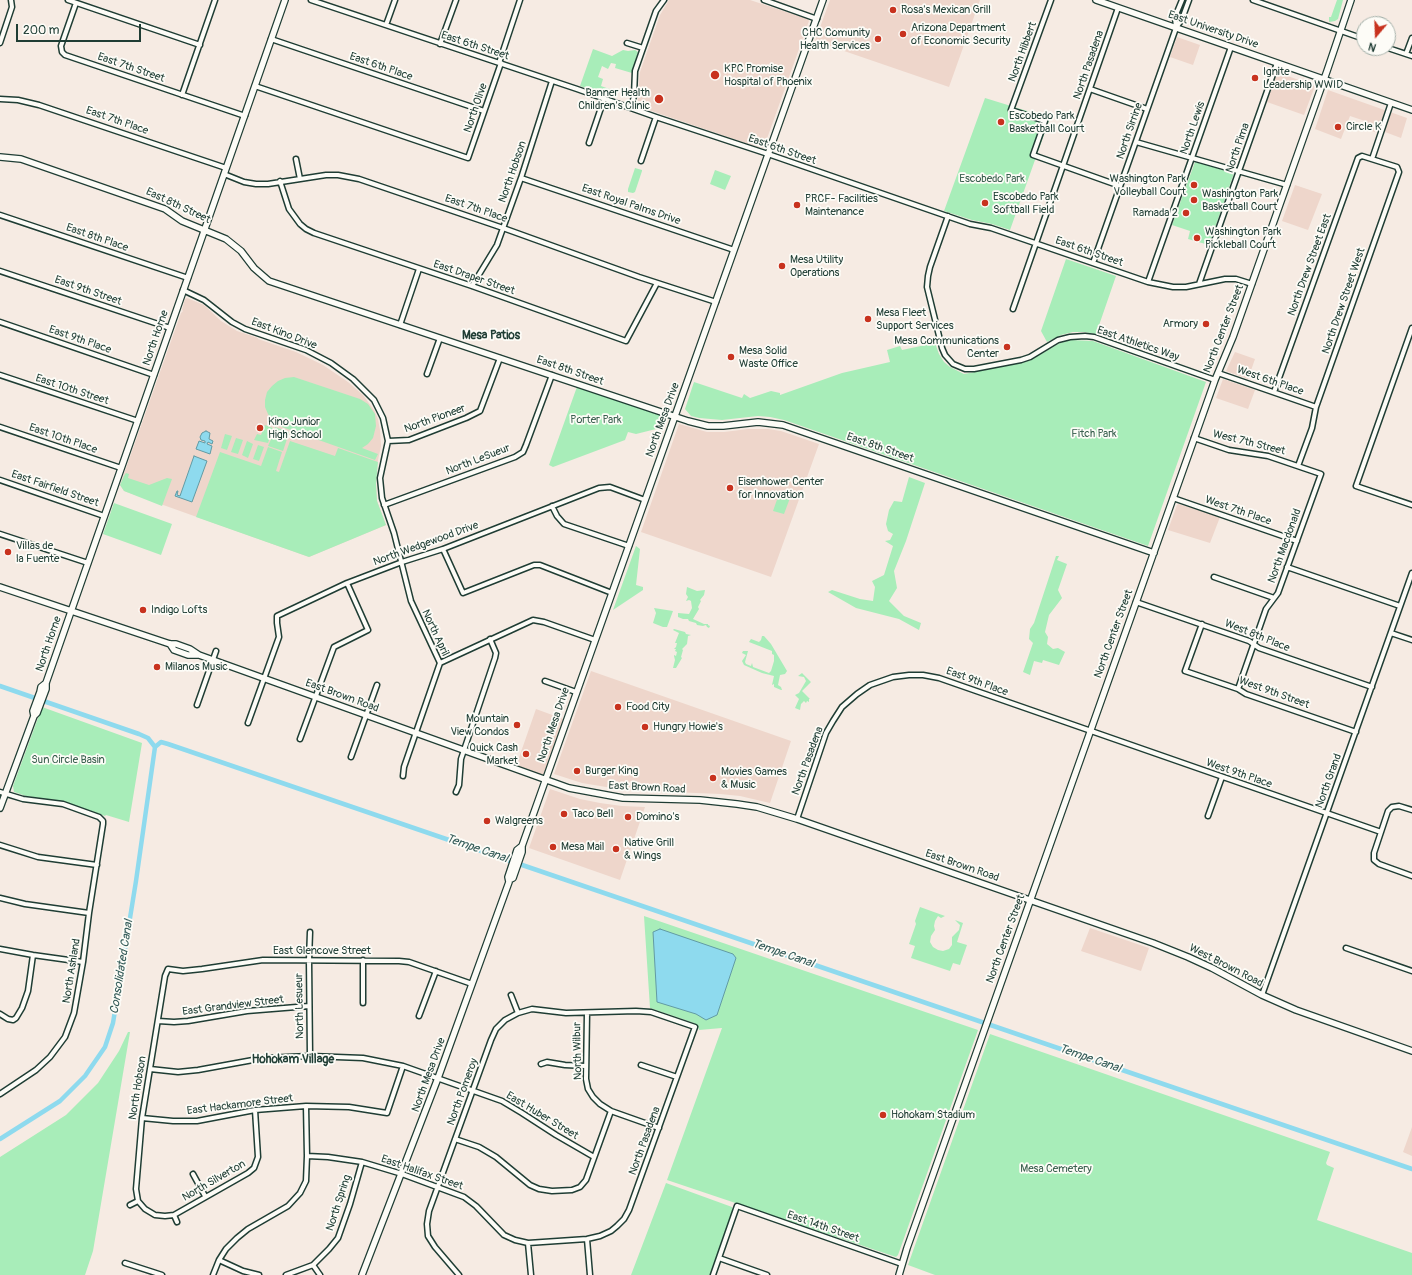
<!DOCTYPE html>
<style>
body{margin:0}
#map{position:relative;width:1412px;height:1275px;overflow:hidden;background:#f6ebe3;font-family:Pangolin,sans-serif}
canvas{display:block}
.north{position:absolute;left:1356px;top:16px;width:40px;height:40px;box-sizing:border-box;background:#fdfcf7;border:1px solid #a4b0a9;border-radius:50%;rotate:199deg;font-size:11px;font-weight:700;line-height:16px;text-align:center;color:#1f3d34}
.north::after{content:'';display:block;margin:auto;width:14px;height:18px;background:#c8321e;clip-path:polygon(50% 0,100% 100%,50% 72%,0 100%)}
.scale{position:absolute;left:16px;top:24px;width:125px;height:18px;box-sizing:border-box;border:2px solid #1f3d34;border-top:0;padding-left:5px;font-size:12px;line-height:14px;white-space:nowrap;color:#1f3d34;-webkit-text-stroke:3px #fdfcf7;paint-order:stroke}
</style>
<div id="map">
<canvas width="1412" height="1275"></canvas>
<div class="north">N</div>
<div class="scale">200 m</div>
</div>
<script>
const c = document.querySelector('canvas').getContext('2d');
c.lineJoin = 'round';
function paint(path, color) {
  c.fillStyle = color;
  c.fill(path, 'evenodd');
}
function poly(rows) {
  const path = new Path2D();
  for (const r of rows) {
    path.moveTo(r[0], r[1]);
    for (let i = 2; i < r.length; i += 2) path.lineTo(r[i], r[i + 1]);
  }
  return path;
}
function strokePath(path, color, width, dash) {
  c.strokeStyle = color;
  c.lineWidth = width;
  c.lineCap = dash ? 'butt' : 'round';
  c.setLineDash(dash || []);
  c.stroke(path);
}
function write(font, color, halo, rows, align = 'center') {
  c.font = font + ' Pangolin,sans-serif';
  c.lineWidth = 3.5;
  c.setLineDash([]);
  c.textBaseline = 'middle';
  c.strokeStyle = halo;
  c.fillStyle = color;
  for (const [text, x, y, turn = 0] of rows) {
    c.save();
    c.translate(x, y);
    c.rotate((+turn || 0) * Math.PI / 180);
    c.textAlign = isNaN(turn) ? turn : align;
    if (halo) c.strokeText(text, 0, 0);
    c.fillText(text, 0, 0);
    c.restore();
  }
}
paint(poly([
 [669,0,750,0,808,19,809,21,764,147,760,148,637,106,640,72,660,15],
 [830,0,980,0,949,87,815,41],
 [1177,37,1200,45,1193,65,1170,57],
 [1277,72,1315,86,1304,115,1267,102],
 [1328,90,1407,118,1401,138,1377,129,1375,132,1362,128,1365,121,1350,116,1341,139,1315,129],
 [1295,185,1322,194,1308,230,1282,221],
 [187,298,204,305,221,321,237,331,258,338,258,339,296,352,323,365,348,382,363,395,374,410,378,419,380,430,381,446,376,470,376,484,377,501,386,525,309,557,124,491,120,485,181,313,183,311,182,310,185,299],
 [1235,352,1255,359,1248,379,1226,371],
 [1223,379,1255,390,1248,409,1216,398],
 [679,424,707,432,724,432,748,429,768,429,781,431,819,444,771,577,641,532],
 [1179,504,1220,517,1210,543,1168,530,1177,505],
 [591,671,791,741,770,803,740,796,720,794,624,790,582,783,554,774],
 [536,709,566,720,545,780,515,769],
 [550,789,580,799,600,803,622,806,645,807,620,880,529,848],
 [1090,928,1149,948,1141,971,1081,951],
 [1412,1127,1412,1156,1403,1152]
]), '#eed6cb');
paint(poly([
 [1337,0,1343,0,1338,19,1335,21,1329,22,1329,17,1331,17],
 [593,49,612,56,623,50,628,51,635,50,638,52,632,73,615,68,616,64,611,63,608,69,602,66,598,77,603,79,601,86,612,90,609,96,580,86],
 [985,98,1050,118,1010,230,992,224,972,220,944,211],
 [1195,162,1234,173,1209,245,1188,239,1190,231,1172,225],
 [635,168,642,170,642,171,635,192,633,193,628,192,628,189],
 [715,170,731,176,725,190,710,184],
 [1066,259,1116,276,1096,334,1084,332,1073,332,1061,335,1047,342,1041,331],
 [1071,340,1093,341,1206,382,1148,546,784,420,770,417,758,416,722,420,699,418,691,416,685,409,694,382,742,398,744,394,750,398,771,391,780,393,780,395,842,373,890,362,887,350,900,346,902,350,935,343,939,354,944,362,950,367,964,374,1022,363,1031,360,1060,343],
 [294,377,360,399,368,404,375,414,376,426,373,438,368,444,362,448,378,454,375,460,282,427,272,421,268,414,265,407,265,400,267,392,272,386,278,381,285,378],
 [578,384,668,415,664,427,636,434,628,432,625,440,553,467,549,465],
 [265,425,273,428,268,443,254,440,257,434,261,435],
 [275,427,289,432,286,442,272,437],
 [225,434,232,436,227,450,221,448],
 [272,437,286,442,283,451,268,446],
 [236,438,243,440,238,454,231,452],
 [247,441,253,444,248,458,242,455],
 [290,441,335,456,338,448,378,462,376,484,377,501,386,525,309,557,196,517,220,452,261,466,268,447,282,452,276,471,279,472],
 [258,445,264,447,259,461,253,459],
 [126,473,129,474,128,478,149,485,167,478,172,479,162,506,124,491,120,485,124,476],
 [909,477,925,483,906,541,894,571,897,588,889,601,904,616,921,623,919,630,899,619,856,608,828,592,832,590,860,599,873,601,875,587,872,581,884,575,893,546,885,541,890,540,893,534,888,531,886,524,889,510,894,501,902,502],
 [779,494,790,498,784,514,773,511],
 [114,503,172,524,161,555,103,534],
 [636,546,640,549,636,585,643,587,643,590,613,610],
 [1056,556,1059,556,1057,560,1067,564,1058,590,1062,598,1049,615,1045,632,1048,637,1047,644,1053,649,1058,648,1065,652,1059,665,1043,660,1042,663,1034,661,1030,675,1023,672,1033,643,1029,639,1030,629,1034,623],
 [687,587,697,591,705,590,704,595,700,600,701,601,698,607,699,609,693,619,704,624,708,624,708,625,710,626,709,628,707,627,706,625,703,626,697,625,696,623,689,621,688,619,683,619,678,617,678,613,689,614,692,608,691,601,689,600,686,601,688,597,686,594],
 [654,608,673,611,667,627,663,627,653,623,656,613],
 [674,629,685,632,686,634,691,635,688,636,687,644,682,649,683,650,681,657,682,658,676,668,673,668,675,660,674,656,674,655,676,656,677,652,675,651,676,649,674,649,676,647,677,643,675,643,679,633,673,630],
 [762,636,764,636,771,644,787,671,785,674,780,675,778,685,781,687,782,690,781,690,774,687,774,684,772,685,774,676,762,673,744,665,742,661,746,655,742,653,743,651,748,651,745,662,746,664,751,666,752,663,753,667,769,673,771,671,774,661,774,655,772,654,772,651,749,642,751,639,759,642,761,640],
 [802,673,811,682,802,691,810,699,809,699,809,702,807,701,806,703,804,701,801,704,800,710,795,708,799,699,795,695,799,693,806,681,804,677,798,676],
 [42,707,142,743,129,822,106,815,105,816,94,812,61,801,26,796,14,792,13,786],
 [920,907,945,916,941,918,938,916,935,921,934,926,935,930,931,936,930,942,933,947,938,950,943,951,949,949,952,945,952,937,959,930,960,925,955,920,963,923,957,942,967,945,960,965,953,963,950,971,911,958,915,946,909,944,916,924,915,921],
 [644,916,978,1030,898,1255,896,1257,667,1180,722,1028,699,1030,698,1026,694,1023,650,1008],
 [128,1032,130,1032,93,1251,85,1275,0,1275,0,1157,66,1115,98,1083,119,1051],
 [990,1034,1330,1152,1326,1163,1327,1165,1334,1168,1317,1220,1412,1253,1412,1275,935,1275,908,1265],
 [666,1183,732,1207,733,1211,710,1275,631,1275]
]), '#a8edb9');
const water = poly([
 [206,431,210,433,209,439,213,441,212,444,208,442,207,444,212,446,210,454,196,449,199,441,205,443,205,441,201,440,200,437,202,433,206,431],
 [194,456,207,461,192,502,175,496,177,491,178,491,177,495,180,496,194,456],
 [660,929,733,954,736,958,717,1015,706,1020,696,1014,657,1002,653,932,660,929]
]);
paint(water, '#8edaee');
strokePath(water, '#629ba4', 1);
strokePath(poly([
 [0,686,139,734,148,738,155,747],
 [155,747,161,742,168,744,1412,1169],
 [0,1139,60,1101,85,1076,105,1047,113,1023,136,881,155,747]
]), '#8edaee', 4.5);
const street = poly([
 [68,0,200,45],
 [311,0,577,89,656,117,768,154,970,224,991,228,1148,282,1173,287,1186,287,1225,279,1236,279,1252,284],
 [764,0,817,19],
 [1051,0,1011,110,1045,121,1033,155,1120,186],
 [1253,0,1364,39],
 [76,3,61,46,62,52,65,55,245,116],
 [386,25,395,0],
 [1176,28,1175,17,1182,0],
 [271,39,484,111],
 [0,43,12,7,11,0],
 [627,43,643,48],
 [440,44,456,0],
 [1388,48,1412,56],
 [1406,54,1412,38],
 [499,63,520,0],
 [255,86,468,158,501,63],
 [1090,89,1147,109],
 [182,95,215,0],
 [0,99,18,100,39,105,226,168],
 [631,108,634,96,635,71,656,11,664,0],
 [1136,142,1287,185],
 [589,143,604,99],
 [296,159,300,179],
 [1372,159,1391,103],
 [641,161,656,117],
 [224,174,244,182,256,184,268,184,326,175,338,175,359,179,503,228,639,277,716,302],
 [521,178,734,250],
 [280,181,289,209,300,224,306,229,314,233,472,286,626,341,657,283],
 [0,215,188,278],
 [948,216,930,267,928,276,927,287,942,348,945,355,953,364,965,369,974,369,1021,360,1030,357,1058,340,1070,337,1085,336,1094,337,1215,380],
 [1093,263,1176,28,1182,19,1189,0],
 [0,271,170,328],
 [1148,282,1231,47],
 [1199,284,1277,63],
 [472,286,497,245,521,178,552,81],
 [183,290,204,300,232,322,245,329,306,350,331,363,353,379,374,400,383,418,388,441,380,478,382,498,394,533,411,601,440,663,404,767,403,776],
 [1013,309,1118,8],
 [0,322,154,375],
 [400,325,419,269],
 [1412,328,1356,486,1412,505],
 [1218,373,1316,407],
 [427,374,440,338],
 [0,375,138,421],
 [1274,392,1358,158,1362,156,1397,167,1399,172,1316,407,1312,428,1298,466],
 [0,427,121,468],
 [1194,438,1229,450,1268,456,1321,474,1278,593,1266,609,1238,689],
 [388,441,409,440,466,418,480,411,500,358],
 [0,480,104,516],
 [1173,498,1297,541],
 [384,505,515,457,523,452,526,445,552,375],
 [552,506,557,516,564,524,629,546],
 [0,534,88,563],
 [443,549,463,593,534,565,540,565,612,593],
 [1287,567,1400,606],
 [1214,577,1274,598],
 [1136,602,1249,641,1259,648,1372,687],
 [1202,624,1185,671,1238,689,1246,694,1356,732],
 [1391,633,1412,640],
 [440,663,533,620,544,622,595,640],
 [545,681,576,692],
 [197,705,216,651],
 [248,723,279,637,277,623,277,616,347,583,402,562,443,549,599,488,610,487,645,500],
 [300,739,334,647,368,630,347,583],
 [351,757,377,685],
 [0,792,23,799,63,804,99,817,103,821,103,824,89,913,83,962,74,1013,65,1037,50,1057,36,1070,0,1094],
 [456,792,459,785,461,759,495,658,496,653,490,639],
 [1412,810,1399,806,1392,807,1388,811,1374,853,1374,860,1379,864,1412,876],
 [1208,816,1222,777],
 [797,819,826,733,833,721,842,707,857,694,870,685,893,677,909,675,923,675,939,678,1381,832],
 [0,845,38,857,97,865],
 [0,898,25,904,89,913],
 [310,932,309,960,310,1056],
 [1346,948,1412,971],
 [0,949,33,955,83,962],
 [363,960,363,1003],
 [1262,995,1412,573],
 [587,1013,586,1079,588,1089,593,1097,600,1104,611,1111,659,1128],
 [0,1014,8,1019,13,1020,16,1018,22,1008,28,991,33,955],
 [419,1016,436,971],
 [158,1021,174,1022,188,1021,247,1011,309,1006],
 [541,1064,547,1062,565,1065,585,1066],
 [641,1065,677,1077],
 [150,1069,178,1072,198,1070,264,1058,310,1056,363,1058,403,1066,502,1101,522,1113,556,1135,594,1157],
 [255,1110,258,1157,254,1168,248,1173,174,1215,165,1216,155,1215,145,1209,138,1201,136,1189,142,1118,165,976,168,969,183,971,202,969,263,960,399,961,409,962,472,984],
 [142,1118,173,1121,197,1121,255,1110,306,1106,349,1107,387,1113,403,1066],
 [455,1139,479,1147,496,1157,530,1185,539,1189,552,1191,572,1190,580,1187,586,1180,611,1111],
 [307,1156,328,1157,362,1162,402,1174,464,1197,476,1206,504,1235,515,1240,528,1243,587,1239,600,1236,611,1231,617,1226,624,1219,629,1210,695,1027,651,1012,636,1011,566,1013,532,1009,518,1013,511,995],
 [193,1174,205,1196],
 [130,1205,138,1201],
 [174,1215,177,1222],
 [587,1239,590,1275],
 [528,1243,531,1275],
 [719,1258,767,1275],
 [219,1260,243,1271,259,1275],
 [125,1263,162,1275],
 [313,1265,320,1275],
 [213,1275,219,1260,226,1249,237,1238,248,1229,288,1206,300,1193,306,1181,307,1156,306,1106],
 [286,1275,313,1265,329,1249,338,1238,350,1204,362,1162],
 [459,1275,435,1247,428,1236,427,1224,429,1211,491,1040,496,1029,505,1020,518,1013],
 [713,1275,737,1206,902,1264]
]);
const secondary = poly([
 [1096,0,1412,110],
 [0,157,21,159,165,209,182,221,226,239,241,251,254,268,269,281,688,421,708,426,723,426,758,422,783,425,1154,553],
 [0,587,170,644,176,644,190,649,199,655,569,788,623,798,700,800,737,804,757,807,797,819,1153,943,1188,957,1212,968,1262,995,1296,1010,1412,1051],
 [170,644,174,650,188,655,199,655],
 [34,716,33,711,40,692,41,687,46,683],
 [0,808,34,716,37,713,46,689,46,683,285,0],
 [509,880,513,878,522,852,522,846,823,0],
 [362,1275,438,1078,509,882,508,877,517,850,522,846],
 [899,1275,907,1248,1215,380,1233,337,1327,71,1351,0]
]);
strokePath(street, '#1f3d34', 7);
strokePath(secondary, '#1f3d34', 8);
strokePath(street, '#fdfcf7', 4);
strokePath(secondary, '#fdfcf7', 5.5);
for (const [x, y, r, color] of [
 [893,10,4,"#c8321e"],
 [903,34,4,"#c8321e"],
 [878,39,4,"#c8321e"],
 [715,75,5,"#c8321e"],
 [1255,78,4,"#c8321e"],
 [659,99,5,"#c8321e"],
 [1001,122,4,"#c8321e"],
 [1338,127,4,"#c8321e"],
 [1194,185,4,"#c8321e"],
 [1194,200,4,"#c8321e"],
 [985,203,4,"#c8321e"],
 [797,205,4,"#c8321e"],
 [1186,213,4,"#c8321e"],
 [1197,238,4,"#c8321e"],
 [782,266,4,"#c8321e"],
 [868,319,4,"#c8321e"],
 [1206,324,4,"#c8321e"],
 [1007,347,4,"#c8321e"],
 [731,357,4,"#c8321e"],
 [260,428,4,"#c8321e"],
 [730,488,4,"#c8321e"],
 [8,552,4,"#c8321e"],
 [143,610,4,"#c8321e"],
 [157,667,4,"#c8321e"],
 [618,707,4,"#c8321e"],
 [517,725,4,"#c8321e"],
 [645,727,4,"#c8321e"],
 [526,754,4,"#c8321e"],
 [577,771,4,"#c8321e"],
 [713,778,4,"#c8321e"],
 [564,814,4,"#c8321e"],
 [628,817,4,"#c8321e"],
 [487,821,4,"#c8321e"],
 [553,847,4,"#c8321e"],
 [616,849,4,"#c8321e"],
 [883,1115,4,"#c8321e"]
]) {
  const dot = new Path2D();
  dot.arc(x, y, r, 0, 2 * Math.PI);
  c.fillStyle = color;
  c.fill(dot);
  strokePath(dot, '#fdfcf7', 1.5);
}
write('11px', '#1f3d34', '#fdfcf7', [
 ["Rosa's Mexican Grill",901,10],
 ["Arizona Department",911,28],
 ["of Economic Security",911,41],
 ["CHC Comunity",870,33,"right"],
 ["Health Services",870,46,"right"],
 ["KPC Promise",724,69],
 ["Hospital of Phoenix",724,82],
 ["Ignite",1263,72],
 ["Leadership WWID",1263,85],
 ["Banner Health",650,93,"right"],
 ["Children's Clinic",650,106,"right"],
 ["Escobedo Park",1009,116],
 ["Basketball Court",1009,129],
 ["Circle K",1346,127],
 ["Washington Park",1186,179,"right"],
 ["Volleyball Court",1186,192,"right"],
 ["Washington Park",1202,194],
 ["Basketball Court",1202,207],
 ["Escobedo Park",993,197],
 ["Softball Field",993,210],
 ["PRCF- Facilities",805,199],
 ["Maintenance",805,212],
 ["Ramada 2",1178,213,"right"],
 ["Washington Park",1205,232],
 ["Pickleball Court",1205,245],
 ["Mesa Utility",790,260],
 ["Operations",790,273],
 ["Mesa Fleet",876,313],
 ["Support Services",876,326],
 ["Armory",1198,324,"right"],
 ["Mesa Communications",999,341,"right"],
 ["Center",999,354,"right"],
 ["Mesa Solid",739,351],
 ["Waste Office",739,364],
 ["Kino Junior",268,422],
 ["High School",268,435],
 ["Eisenhower Center",738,482],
 ["for Innovation",738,495],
 ["Villas de",16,546],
 ["la Fuente",16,559],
 ["Indigo Lofts",151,610],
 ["Milanos Music",165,667],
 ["Food City",626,707],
 ["Mountain",509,719,"right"],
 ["View Condos",509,732,"right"],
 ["Hungry Howie's",653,727],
 ["Quick Cash",518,748,"right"],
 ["Market",518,761,"right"],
 ["Burger King",585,771],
 ["Movies Games",721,772],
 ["& Music",721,785],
 ["Taco Bell",572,814],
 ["Domino's",636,817],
 ["Walgreens",495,821],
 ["Native Grill",624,843],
 ["& Wings",624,856],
 ["Mesa Mail",561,847],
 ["Hohokam Stadium",891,1115]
], 'left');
write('11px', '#1f3d34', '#fdfcf7', [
 ["East University Drive",1213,30,19],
 ["East 6th Street",475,46,18],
 ["North Hibbert",1023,52,-70],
 ["North Pasadena",1089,65,-71],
 ["East 6th Place",381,67,19],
 ["East 7th Street",131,68,19],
 ["North Olive",476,108,-71],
 ["East 7th Place",117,121,19],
 ["North Lewis",1193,128,-71],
 ["North Sirrine",1130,131,-71],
 ["North Pima",1238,148,-71],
 ["East 6th Street",782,150,19],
 ["North Hobson",513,172,-71],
 ["East Royal Palms Drive",631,205,19],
 ["East 8th Street",178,206,25],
 ["East 7th Place",476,209,19],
 ["East 8th Place",97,238,19],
 ["East 6th Street",1089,252,19],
 ["North Drew Street East",1310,265,-70],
 ["East Draper Street",474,278,19],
 ["East 9th Street",88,291,19],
 ["North Drew Street West",1344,301,-71],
 ["North Center Street",1224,329,-69],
 ["East Kino Drive",284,334,21],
 ["North Horne",156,338,-71],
 ["East 9th Place",80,340,19],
 ["East Athletics Way",1138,344,19],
 ["East 8th Street",570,371,19],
 ["West 6th Place",1270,381,19],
 ["East 10th Street",72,390,18],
 ["North Pioneer",435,419,-20],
 ["North Mesa Drive",663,420,-70],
 ["East 10th Place",63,439,19],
 ["West 7th Street",1249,443,14],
 ["East 8th Street",880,448,19],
 ["North LeSueur",478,460,-21],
 ["East Fairfield Street",55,489,19],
 ["West 7th Place",1238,511,19],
 ["North Wedgewood Drive",426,544,-20],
 ["North Macdonald",1285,546,-70],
 ["North April",435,633,65],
 ["North Center Street",1114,634,-70],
 ["West 8th Place",1257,636,22],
 ["North Horne",49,644,-71],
 ["East 9th Place",977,682,20],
 ["West 9th Street",1274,693,20],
 ["East Brown Road",342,696,20],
 ["North Mesa Drive",554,725,-71],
 ["North Pasadena",808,761,-70],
 ["West 9th Place",1239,774,19],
 ["North Grand",1329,781,-70],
 ["East Brown Road",647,788,3],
 ["East Brown Road",962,866,19],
 ["North Center Street",1006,939,-70],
 ["East Glencove Street",322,951],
 ["West Brown Road",1226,966,27],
 ["North Ashland",72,971,-81],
 ["East Grandview Street",233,1006,-7],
 ["North Lesueur",300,1006,-91],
 ["North Wilbur",578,1051,-91],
 ["North Mesa Drive",429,1075,-70],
 ["North Hobson",138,1088,-81],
 ["North Pomeroy",463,1092,-70],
 ["East Hackamore Street",240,1105,-7],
 ["East Huber Street",542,1116,31],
 ["North Pasadena",645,1141,-70],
 ["East Halifax Street",422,1173,19],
 ["North Silverton",214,1181,-30],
 ["North Spring",339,1203,-72],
 ["East 14th Street",823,1227,19]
]);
write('11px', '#3a604f', '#fdfcf7', [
 ["Escobedo Park",992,179],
 ["Porter Park",596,420],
 ["Fitch Park",1094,434],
 ["Sun Circle Basin",68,760],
 ["Mesa Cemetery",1056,1169]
]);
write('bold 12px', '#1f3d34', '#fdfcf7', [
 ["Mesa Patios",491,336],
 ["Hohokam Village",293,1060]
]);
write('italic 12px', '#355c59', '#fdfcf7', [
 ["Tempe Canal",477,849,19],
 ["Tempe Canal",783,954,19],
 ["Consolidated Canal",122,967,-81],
 ["Tempe Canal",1090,1059,19]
]);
</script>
